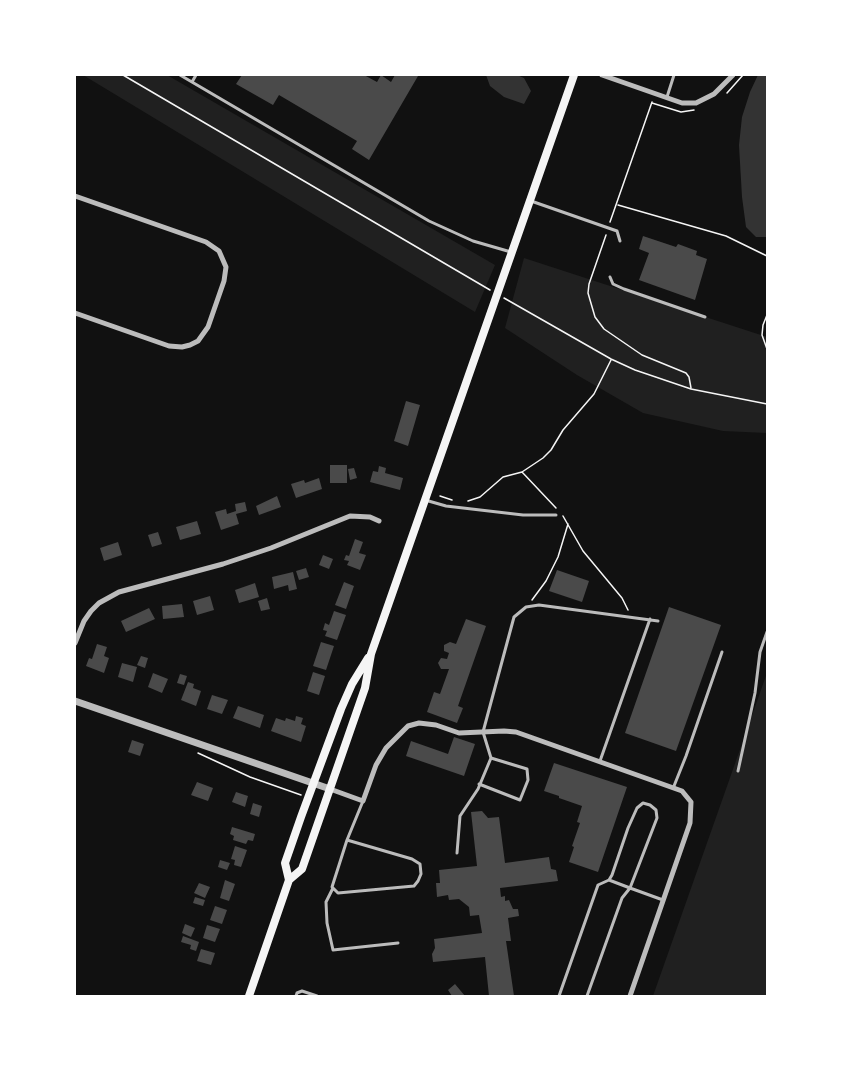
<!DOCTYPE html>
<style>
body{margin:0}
#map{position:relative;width:842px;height:1071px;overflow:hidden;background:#111;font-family:Raleway,sans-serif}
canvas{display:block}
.frame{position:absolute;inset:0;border:76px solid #fff;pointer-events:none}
</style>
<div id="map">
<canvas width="842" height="1071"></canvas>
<div class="frame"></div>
</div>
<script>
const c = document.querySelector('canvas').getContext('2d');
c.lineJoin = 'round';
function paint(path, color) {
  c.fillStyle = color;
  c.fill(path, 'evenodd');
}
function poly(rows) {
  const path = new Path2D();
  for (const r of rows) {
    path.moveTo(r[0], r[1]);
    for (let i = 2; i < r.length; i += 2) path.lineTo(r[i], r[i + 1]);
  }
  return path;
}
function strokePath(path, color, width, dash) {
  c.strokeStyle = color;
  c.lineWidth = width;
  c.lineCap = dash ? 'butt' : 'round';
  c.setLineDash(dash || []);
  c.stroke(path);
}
paint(poly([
 [83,75,167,75,495,265,475,312],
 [524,258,767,337,767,433,723,431,643,413,577,375,505,328],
 [767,673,767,996,653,996]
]), '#202020');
paint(poly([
 [486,75,517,75,524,78,531,91,524,104,504,97,490,86],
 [758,75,767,75,767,237,756,237,746,227,742,197,739,145,742,117,750,92]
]), '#333');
paint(poly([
 [242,75,364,75,377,82,381,75,391,82,395,75,418,76,369,160,352,149,357,141,279,95,273,105,236,84],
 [643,236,676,247,678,244,697,251,696,255,707,259,695,300,639,280,649,253,639,249],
 [406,401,420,405,408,446,394,441],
 [330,465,347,465,347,483,330,483],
 [379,466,386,468,385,473,403,478,400,490,370,482,373,471,378,472],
 [354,468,357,478,350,480,348,469],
 [319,478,322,489,296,498,291,484,304,480,305,483],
 [277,496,281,507,259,515,256,506],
 [245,502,247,511,236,514,239,524,221,530,215,512,226,509,227,514,236,511,235,504],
 [197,521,201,534,180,540,176,527],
 [158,532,162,544,152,547,148,535],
 [355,539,363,542,359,553,366,555,360,570,347,565,349,561,344,560,346,555,349,556],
 [118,542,122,555,104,561,100,548],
 [323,555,333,559,329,569,319,565],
 [306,568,309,577,299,580,296,571],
 [557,570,589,581,582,602,549,591],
 [293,572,297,589,289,591,288,585,274,589,272,577],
 [344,582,354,586,346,609,335,605],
 [255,583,259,597,239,603,235,590],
 [210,596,214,610,197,615,193,601],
 [267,598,270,609,261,611,258,601],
 [182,604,184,617,163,619,162,606],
 [669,607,721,625,676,751,625,733],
 [149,608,155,619,126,632,121,621],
 [334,611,346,615,337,640,325,636,327,631,323,630,325,623,329,625],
 [466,619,486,626,458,706,463,708,457,723,427,712,434,692,440,694,449,669,441,669,438,663,441,658,447,659,449,653,444,651,444,645,450,642,456,644],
 [321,642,334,646,326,670,313,666],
 [97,644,107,647,104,656,109,658,104,673,86,666,89,658,92,659],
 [141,656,148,658,145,668,137,665],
 [122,663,137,667,133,682,118,677],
 [313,672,325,676,319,695,307,691],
 [153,673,168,679,162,693,148,687],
 [180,674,187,676,184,685,177,683],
 [188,682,194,684,193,688,201,691,196,706,181,700],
 [212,695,228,700,222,714,207,709],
 [238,706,264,715,260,728,233,718],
 [296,716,303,718,301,724,306,726,301,742,271,731,276,718,285,721,286,718,295,721],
 [454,737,475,744,464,776,406,756,411,741,448,754],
 [132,740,144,744,140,756,128,752],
 [554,763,627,787,598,872,569,862,574,847,572,846,580,823,577,822,582,806,559,798,559,796,544,791],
 [197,782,213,788,208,801,191,795],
 [236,792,248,796,245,807,232,802],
 [253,803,262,806,259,817,250,814],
 [482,811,488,818,499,817,505,863,549,857,551,869,556,870,558,881,500,888,501,897,505,896,505,901,509,900,513,909,518,909,519,916,508,918,511,941,506,941,514,996,489,996,485,957,433,962,432,954,435,948,434,939,482,933,479,915,470,916,469,907,459,899,449,900,448,895,437,897,436,883,440,883,439,870,477,866,471,812],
 [232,827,255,834,253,841,248,840,246,844,233,840,234,836,230,834],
 [235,846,247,850,241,867,234,865,235,860,231,859],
 [220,860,230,863,227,870,218,867],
 [225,880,235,884,229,901,220,898],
 [199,883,210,887,205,898,194,893],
 [195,897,205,900,203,906,193,903],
 [215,906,227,910,222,924,210,920],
 [185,924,195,928,191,937,182,933],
 [207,925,220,929,215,942,203,938],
 [183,936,199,942,196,951,190,949,191,945,181,942],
 [201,949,215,953,211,965,197,961],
 [455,984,465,996,452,996,448,990]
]), '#4a4a4a');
strokePath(poly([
 [123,75,490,290],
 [727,93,743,75],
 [652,103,681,112,694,110],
 [618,205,726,236,767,256],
 [610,222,652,102],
 [606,235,589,284,588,293,595,317,604,329,642,355,686,373,689,377,691,388],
 [504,298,611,359,635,370,691,389,767,404],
 [767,315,763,325,762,335,767,349],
 [522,472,556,508],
 [440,496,452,500],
 [468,501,480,497,503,477,522,472,543,458,551,450,563,430,594,394,611,360],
 [563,516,583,551,622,598,628,610],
 [532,600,546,581,558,557,568,524],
 [198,753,250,777,301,795]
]), '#f5f5f5', 1.5);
strokePath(poly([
 [180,75,429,221,473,241,511,252],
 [192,82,196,75],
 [667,97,674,75],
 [531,201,617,231,620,241],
 [610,277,613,284,624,289,705,317],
 [425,500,446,506,523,515,556,515],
 [600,761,650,619],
 [738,771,755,693,760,652,767,632],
 [479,784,520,800,528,780,527,769,491,758],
 [674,786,686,756,722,652],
 [347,840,412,859,420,864,421,874,418,881,414,886,338,893,332,887,347,840,363,801],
 [457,853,460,816,478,789,491,758,483,732,514,617,526,607,539,605,658,621],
 [333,888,326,902,327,923,333,950,398,943],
 [296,996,297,993,302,991,317,996],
 [559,996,598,885,609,880,612,875,628,828,637,808,643,803,650,805,656,810,657,818,630,888,609,880],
 [587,996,622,898,630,888,663,900]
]), '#bcbcbc', 3);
strokePath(poly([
 [602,75,682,103,696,103,714,94,733,75],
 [75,196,206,242,219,251,226,267,224,281,208,327,198,341,190,345,182,347,169,346,75,313],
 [75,643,84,621,91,611,99,603,119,592,223,564,271,548,350,516,370,517,379,521],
 [330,789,363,801,376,765,386,748,408,726,419,723,436,725,459,733,504,731,516,732,682,791,691,802,690,823,630,996]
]), '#bcbcbc', 5);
strokePath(poly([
 [75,701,330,789]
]), '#bcbcbc', 7);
strokePath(poly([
 [289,880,302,869,365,688,371,654,574,75],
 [249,996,289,880,285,863,301,817,341,709,352,684,368,658]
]), '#f5f5f5', 8);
</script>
